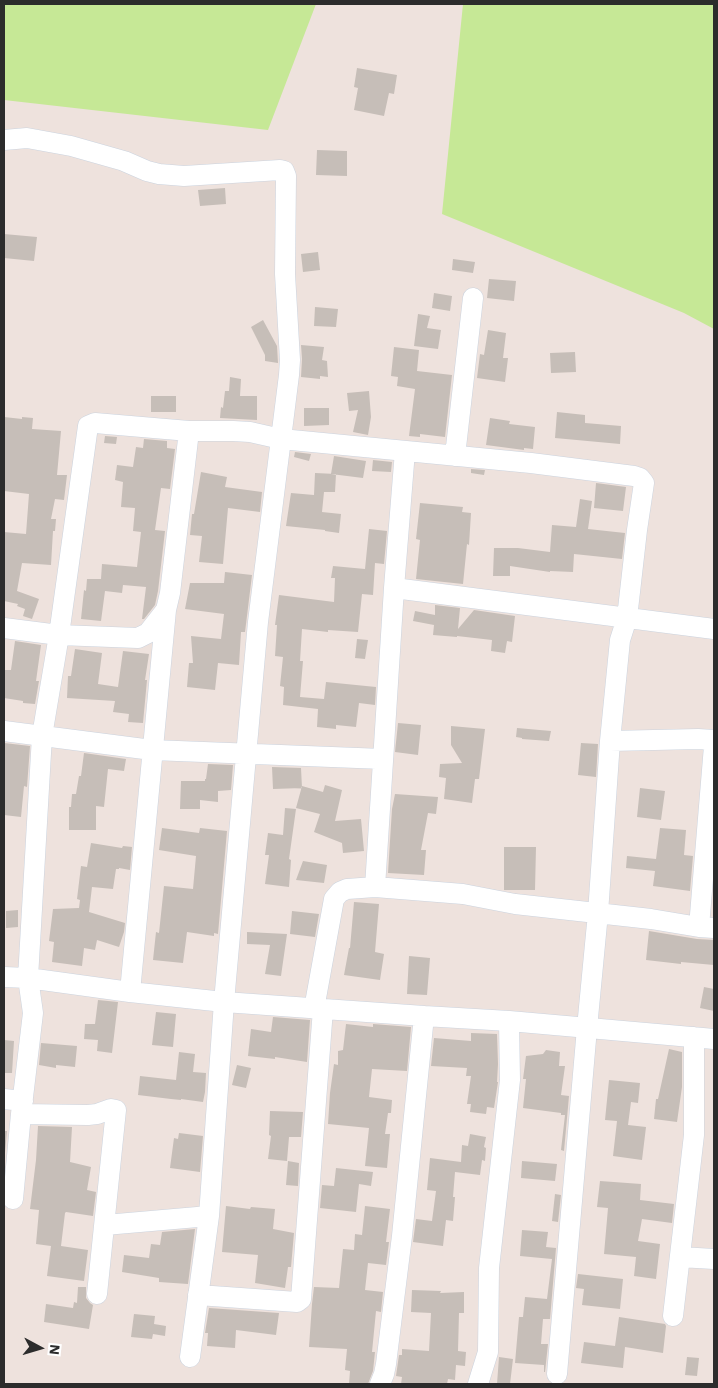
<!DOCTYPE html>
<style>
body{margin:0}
#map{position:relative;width:718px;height:1388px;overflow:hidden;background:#eee2dd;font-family:"Work Sans",sans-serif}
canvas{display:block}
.frame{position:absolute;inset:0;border:5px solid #2c2c2c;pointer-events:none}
.north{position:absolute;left:15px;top:1323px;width:50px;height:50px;-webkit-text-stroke:4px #fff;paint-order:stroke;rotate:96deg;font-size:14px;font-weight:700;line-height:20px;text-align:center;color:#2c2c2c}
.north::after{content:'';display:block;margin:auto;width:18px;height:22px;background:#2c2c2c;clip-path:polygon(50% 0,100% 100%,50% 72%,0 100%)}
</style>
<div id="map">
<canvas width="718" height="1388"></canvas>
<div class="frame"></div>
<div class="north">N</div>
</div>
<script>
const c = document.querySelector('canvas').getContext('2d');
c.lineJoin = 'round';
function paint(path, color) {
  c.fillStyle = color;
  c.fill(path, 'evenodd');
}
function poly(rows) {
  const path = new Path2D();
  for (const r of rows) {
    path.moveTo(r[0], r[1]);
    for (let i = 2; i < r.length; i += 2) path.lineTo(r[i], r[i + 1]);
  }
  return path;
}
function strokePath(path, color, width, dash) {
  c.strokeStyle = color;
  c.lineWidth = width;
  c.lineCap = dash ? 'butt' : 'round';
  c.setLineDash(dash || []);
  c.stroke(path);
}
paint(poly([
 [4,4,316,4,268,130,4,100],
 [463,4,714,4,714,329,684,313,442,214]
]), '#c6e896');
paint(poly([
 [357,68,397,75,394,94,389,93,384,116,354,110,358,88,354,87],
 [317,150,347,151,347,176,316,175],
 [225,188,226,204,200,206,198,190],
 [4,234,37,237,34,261,4,258],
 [318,252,320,270,303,272,301,254],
 [453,259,475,262,473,273,452,270],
 [489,279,516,281,514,301,487,298],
 [434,293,452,296,450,311,432,308],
 [315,307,338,309,336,327,314,326],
 [418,314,430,316,427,328,441,330,438,349,414,346],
 [263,320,277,346,278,363,265,361,265,355,251,327],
 [488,330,506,333,503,358,508,358,505,382,477,378,480,354,484,355],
 [301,345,324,347,322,360,327,361,328,377,320,376,320,379,301,377,302,359],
 [394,347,419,350,417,371,452,375,445,437,420,434,420,437,409,436,415,389,397,386,398,377,391,376],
 [575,352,576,372,551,373,550,353],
 [230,377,241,379,240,396,257,396,257,420,220,418,221,407,223,408,225,391,229,391],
 [369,391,371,417,368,435,353,432,358,410,349,411,347,393],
 [151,396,176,396,176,412,151,412],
 [304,408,329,408,329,425,304,426],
 [557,412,585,415,585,423,621,426,620,444,555,438],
 [4,417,22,419,22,417,33,418,32,429,61,431,57,475,67,475,64,500,55,499,51,519,56,519,55,531,53,531,51,565,22,563,17,591,39,599,32,619,23,616,25,609,17,606,18,604,4,601,4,532,26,534,29,494,4,491],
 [490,418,510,421,509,424,535,427,533,449,524,448,524,450,486,445],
 [105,436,117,437,116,444,104,443],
 [144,439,167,441,167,448,175,449,170,489,161,488,155,530,165,531,158,591,155,605,144,619,142,619,146,587,123,585,122,593,105,591,101,621,81,619,84,590,86,591,87,579,101,579,102,564,137,567,141,532,133,531,135,508,121,507,123,482,115,480,117,465,133,467,136,447,143,448],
 [295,452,311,454,309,461,294,457],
 [334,456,366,461,363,478,331,474],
 [373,460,392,462,391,472,372,471],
 [471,469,485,470,484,475,471,473],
 [201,472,227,477,225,487,262,492,260,512,228,508,223,564,199,562,202,536,190,535,192,514,194,514],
 [315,473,336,474,335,492,324,492,322,512,341,514,339,533,325,531,325,530,286,526,291,493,314,495],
 [596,483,626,487,623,511,594,508],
 [580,499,592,501,588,529,625,533,622,559,574,554,573,572,550,571,550,572,510,566,510,576,493,576,494,548,518,548,550,552,552,525,576,527],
 [420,503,463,507,462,512,471,513,469,545,467,544,463,584,416,579,420,540,416,539],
 [369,529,387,531,384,564,375,563,373,595,362,594,358,632,328,630,328,632,302,629,300,661,303,661,300,697,324,699,326,682,376,687,375,705,359,703,356,727,336,725,336,729,317,727,318,709,283,705,284,687,280,686,283,657,275,656,277,625,275,625,279,595,334,602,335,578,331,578,333,566,365,569],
 [225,572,252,575,245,632,241,632,239,665,218,663,215,690,187,687,189,663,193,663,191,636,221,639,224,614,185,609,190,583,224,583],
 [435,605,460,608,458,629,474,610,515,616,512,642,507,641,505,653,491,651,492,640,457,636,457,637,433,635,434,625,413,621,415,611,435,615],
 [357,639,368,640,365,659,355,658],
 [15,641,41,645,36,681,39,681,35,704,23,703,23,701,4,698,4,670,11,670],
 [75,649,102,653,98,684,118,687,123,651,149,654,145,680,147,680,143,723,128,722,129,714,113,712,115,701,67,698,68,676,71,676],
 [398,723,421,725,418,755,395,752],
 [451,726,485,729,479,779,475,779,472,803,444,799,446,778,439,777,440,764,462,763,451,745],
 [517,728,551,731,549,741,522,739,522,738,516,737],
 [4,743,30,746,27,787,24,786,21,817,4,815],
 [581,743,598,744,596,777,578,775],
 [84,753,126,759,124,771,108,769,104,807,96,806,96,830,69,830,69,807,71,807,72,794,76,794,79,776,81,776],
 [208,764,233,765,231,790,218,791,218,802,200,800,200,809,180,809,181,781,205,781,205,779,206,779],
 [272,767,301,768,302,788,273,789],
 [325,785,342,790,335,821,361,819,364,851,343,853,342,843,314,832,320,814,296,808,302,786,323,792],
 [640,788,665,791,661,820,637,817],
 [395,794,438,797,436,814,428,813,421,850,426,850,424,875,388,873,392,809],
 [285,808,296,809,289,859,291,860,289,887,265,884,269,855,265,855,268,833,283,835],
 [162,828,199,833,200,828,227,831,218,934,214,933,214,936,187,932,183,963,153,960,156,932,159,933,164,886,193,889,196,856,159,850],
 [660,828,686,830,684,855,693,856,690,891,653,886,655,871,626,868,627,856,656,859],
 [91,843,122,848,123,846,132,847,130,870,119,868,119,869,116,869,113,889,92,887,89,912,125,923,124,932,119,947,97,940,95,950,84,948,82,966,52,962,54,942,49,941,53,909,79,908,80,900,77,899,81,866,87,867],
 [504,847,536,847,535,890,504,890],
 [303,861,327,865,324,883,296,880],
 [354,902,379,904,375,952,384,954,380,980,344,975,349,948,350,948],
 [18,910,18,927,6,928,6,911],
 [292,911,319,914,315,937,290,934],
 [649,931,697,939,714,940,714,965,681,962,681,964,646,960],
 [247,932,287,934,281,976,265,974,270,945,247,944],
 [409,956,430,958,427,995,407,994],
 [704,987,714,989,714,1011,700,1008],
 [98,1000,118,1002,112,1053,97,1051,98,1040,84,1039,85,1024,95,1024],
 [156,1012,176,1014,173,1047,152,1045],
 [273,1017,310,1020,307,1062,275,1057,275,1059,248,1056,251,1029,271,1032],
 [346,1024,373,1027,373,1024,411,1027,407,1071,372,1069,369,1097,392,1100,391,1113,388,1113,385,1134,390,1134,387,1168,365,1166,369,1128,328,1124,330,1093,334,1064,338,1065,338,1051,343,1050],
 [471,1033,497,1034,498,1064,497,1082,498,1082,494,1108,487,1107,486,1114,470,1112,471,1104,467,1104,471,1076,466,1076,467,1068,431,1066,434,1038,471,1041],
 [4,1040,14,1041,12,1073,4,1073],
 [41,1043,77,1046,75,1067,56,1065,56,1068,39,1065],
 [669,1049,682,1052,682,1087,677,1122,654,1119,656,1099,658,1099],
 [546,1050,560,1052,559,1066,565,1066,561,1095,569,1096,564,1151,561,1150,565,1115,561,1115,561,1113,523,1108,526,1079,523,1079,526,1056,543,1054],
 [179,1052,195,1054,193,1072,206,1073,205,1092,203,1102,181,1099,181,1100,171,1099,138,1095,140,1076,176,1080],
 [237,1065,251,1068,246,1088,232,1085],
 [609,1080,640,1083,638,1103,631,1102,628,1125,646,1127,642,1160,613,1156,617,1121,605,1120],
 [270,1111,303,1112,301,1137,289,1137,287,1161,268,1159,271,1136,269,1135],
 [38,1126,72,1127,70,1162,91,1167,87,1190,96,1192,93,1216,66,1212,65,1213,61,1246,88,1250,84,1281,47,1276,51,1246,36,1244,39,1210,30,1209,36,1160],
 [4,1131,7,1131,5,1153,4,1153],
 [179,1133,203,1136,200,1172,170,1168,174,1138,178,1139],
 [470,1134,486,1137,484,1147,486,1148,485,1161,482,1160,480,1175,455,1172,453,1197,455,1197,453,1221,446,1220,443,1246,413,1242,416,1219,432,1221,436,1191,427,1190,430,1158,461,1162,462,1145,468,1146],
 [288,1161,299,1163,298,1186,286,1185],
 [522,1161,557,1164,555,1181,521,1178],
 [336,1168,373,1172,371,1186,359,1184,356,1212,320,1208,322,1185,334,1186],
 [600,1181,641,1184,640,1200,674,1204,672,1223,642,1219,638,1241,660,1244,656,1279,634,1276,636,1257,604,1254,608,1208,597,1207],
 [555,1194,561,1195,558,1222,552,1221],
 [226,1206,250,1209,251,1207,275,1209,273,1229,294,1233,291,1267,288,1267,285,1288,255,1283,258,1255,222,1252],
 [365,1206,390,1209,386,1242,389,1242,386,1265,368,1263,365,1290,383,1292,381,1312,376,1311,372,1352,375,1352,373,1371,368,1384,349,1384,350,1371,345,1370,347,1349,309,1347,312,1304,314,1287,339,1288,343,1249,354,1250,355,1234,362,1235],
 [195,1229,188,1284,159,1282,159,1278,122,1272,124,1255,149,1258,151,1244,160,1245,162,1232],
 [522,1230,548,1232,546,1247,556,1248,550,1319,543,1319,541,1344,548,1344,545,1372,544,1372,544,1365,515,1363,519,1317,523,1317,525,1297,547,1299,552,1259,520,1256],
 [578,1274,623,1279,620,1309,582,1305,584,1289,576,1288],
 [78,1287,86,1287,86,1298,90,1303,93,1305,89,1329,44,1322,46,1304,73,1308,74,1302,77,1303],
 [412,1290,441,1291,440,1293,464,1292,464,1313,459,1313,458,1351,466,1352,465,1366,456,1365,455,1380,448,1379,447,1384,401,1384,402,1377,396,1376,399,1355,402,1355,402,1349,429,1351,431,1313,411,1312],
 [209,1308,279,1313,276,1335,236,1330,235,1348,207,1346,208,1333,205,1333],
 [134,1314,155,1316,154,1324,166,1326,165,1336,153,1334,152,1339,131,1337],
 [619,1317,665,1324,666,1326,663,1353,625,1347,623,1368,581,1363,584,1342,615,1346],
 [499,1357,513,1359,510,1384,497,1384],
 [687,1357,699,1358,697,1376,685,1375]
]), '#c6beb8');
const minor = poly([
 [4,140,27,138,71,146,124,161,147,171,159,174,184,176,280,170,284,171,286,176,285,274,290,360,289,375,258,622,224,1002,209,1216,190,1357],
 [455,456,473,298],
 [394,588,714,629],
 [4,628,59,635,138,638,148,633,166,610],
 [4,731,152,750,383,759],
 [610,741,698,739,714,740],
 [375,887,394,588,405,451],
 [699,927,714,746],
 [4,977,28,978,130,992,224,1002,424,1016,509,1021,714,1039],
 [130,992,166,610,170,593,189,431],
 [314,1009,334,899,340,892,347,889,375,887,463,894,515,904,651,919,699,927,714,928],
 [4,1099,23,1101],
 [21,1114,88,1115,97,1114,111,1109,116,1110,97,1294],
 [13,1199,21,1114,33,1013,28,978,42,736,59,635,88,426,95,423,189,431,233,431,250,432,281,439,531,463,634,476,640,478,644,483,637,530,627,618,620,640,610,741,598,913,587,1028,557,1374],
 [105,1225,209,1216],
 [680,1257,714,1259],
 [198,1295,297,1302,301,1299,323,1009],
 [673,1316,694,1135,694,1037],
 [380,1384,384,1374,386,1364,402,1236,424,1016],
 [478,1384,488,1352,489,1268,510,1080,509,1021]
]);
strokePath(minor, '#cbd3de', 21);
strokePath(minor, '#fff', 20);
</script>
